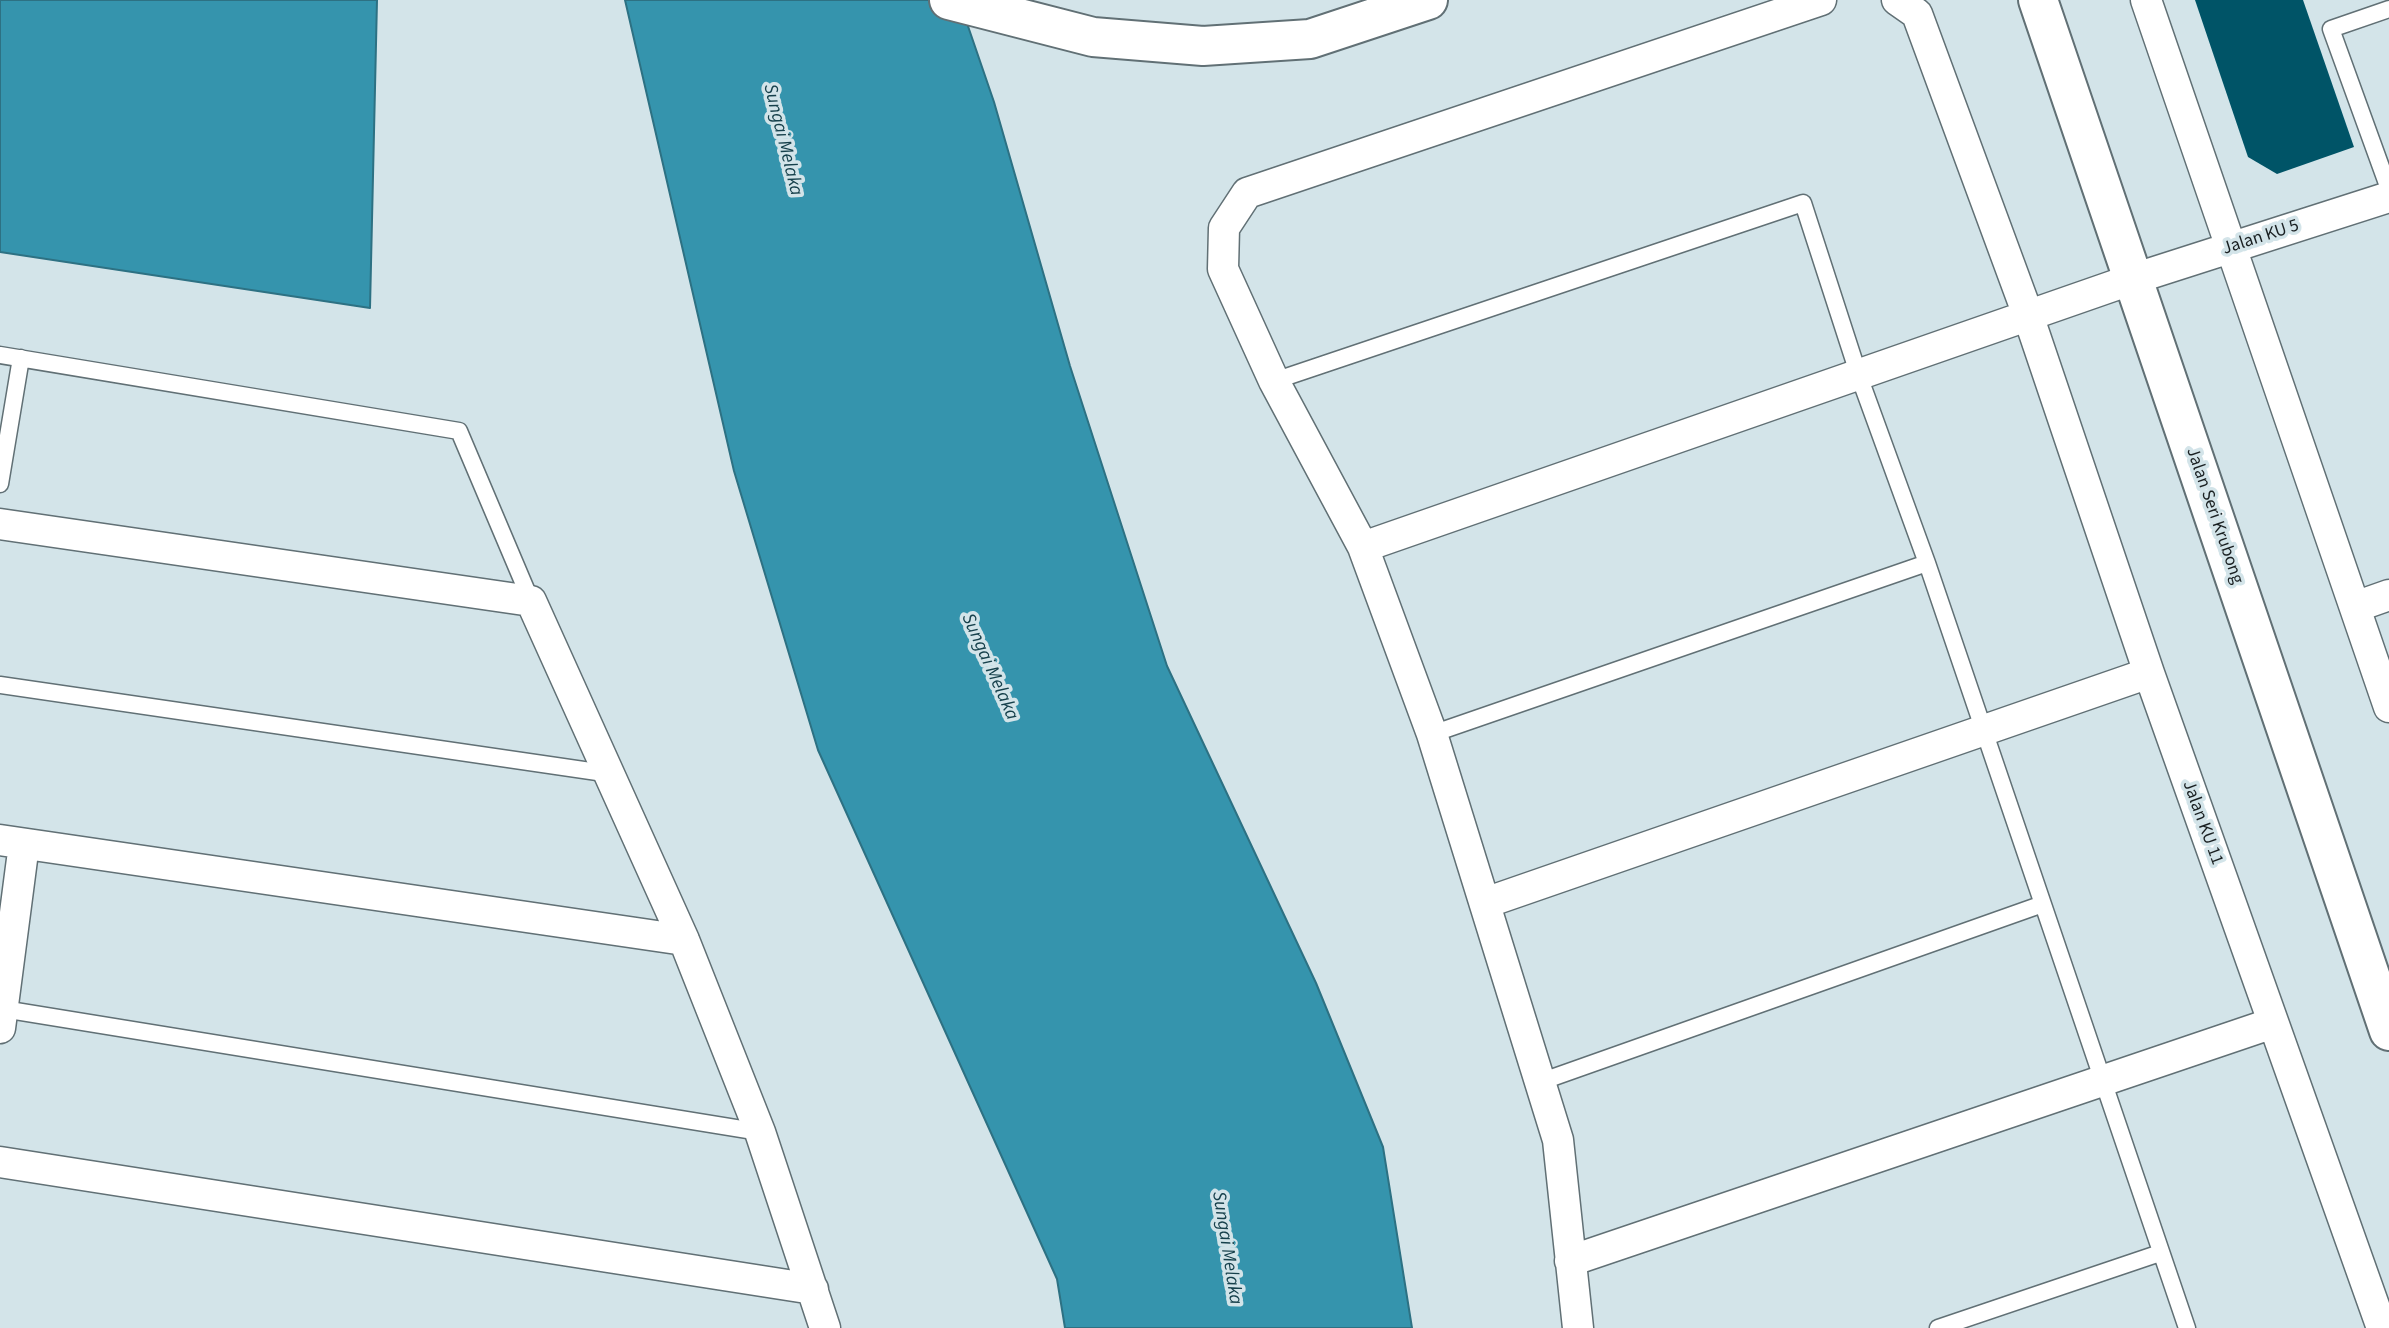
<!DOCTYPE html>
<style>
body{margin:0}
canvas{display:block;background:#d3e4e9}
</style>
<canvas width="2389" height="1328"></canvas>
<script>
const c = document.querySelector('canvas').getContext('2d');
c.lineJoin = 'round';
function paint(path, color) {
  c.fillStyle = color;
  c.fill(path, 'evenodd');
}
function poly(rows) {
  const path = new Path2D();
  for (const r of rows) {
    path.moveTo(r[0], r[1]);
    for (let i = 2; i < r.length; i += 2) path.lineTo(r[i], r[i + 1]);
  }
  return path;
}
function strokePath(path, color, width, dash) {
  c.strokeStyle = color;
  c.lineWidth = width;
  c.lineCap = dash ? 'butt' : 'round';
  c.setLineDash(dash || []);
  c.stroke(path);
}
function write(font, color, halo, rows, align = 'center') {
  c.font = font + ' "Source Sans 3",sans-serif';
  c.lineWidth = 7;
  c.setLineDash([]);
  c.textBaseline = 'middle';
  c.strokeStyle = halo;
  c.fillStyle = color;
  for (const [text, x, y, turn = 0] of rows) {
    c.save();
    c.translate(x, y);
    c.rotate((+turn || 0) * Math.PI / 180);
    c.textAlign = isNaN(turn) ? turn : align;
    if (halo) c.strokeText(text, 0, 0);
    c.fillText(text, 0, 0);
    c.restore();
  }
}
const water = poly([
 [0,0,377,0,370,308,0,252,0,0],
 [625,0,959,0,994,102,1070,366,1167,666,1316,983,1383,1147,1412,1328,1065,1328,1057,1279,818,750,734,471,625,0]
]);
paint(water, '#3594ad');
strokePath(water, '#2d7183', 2);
paint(poly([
 [2195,0,2303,0,2354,147,2277,174,2248,157]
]), '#005467');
const lane = poly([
 [2389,9,2331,29,2389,189],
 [0,355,459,431,531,601],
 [1274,381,1803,203,1859,376,1927,563,2187,1328],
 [0,484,21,358],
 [0,685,611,774],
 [1432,734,1927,563],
 [3,1009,760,1132],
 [1540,1082,2040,905],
 [1938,1328,2160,1253]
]);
const street = poly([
 [1897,0,1917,14,2028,315,2149,673,2382,1328],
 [2146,0,2389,707],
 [0,524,531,601,684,940,760,1132,825,1328],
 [1363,547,2133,279,2389,197],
 [2355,607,2389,595],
 [0,840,684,940],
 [1485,903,2149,673],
 [0,1028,24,844],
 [0,1162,813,1289],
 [1570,1261,2273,1023],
 [1578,1328,1558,1140,1432,734,1363,547,1274,381,1223,269,1224,228,1247,193,1821,0]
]);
const secondary = poly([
 [949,0,1093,37,1203,46,1310,39,1428,0],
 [2038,0,2389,1031]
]);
strokePath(lane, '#617075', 19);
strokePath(street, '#617075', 33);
strokePath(secondary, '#617075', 42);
strokePath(lane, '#fff', 16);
strokePath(street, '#fff', 30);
strokePath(secondary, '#fff', 38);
write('18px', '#191f21', '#d3e4e9', [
 ["Jalan KU 5",2261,238,-18],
 ["Jalan Seri Krubong",2214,516,71],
 ["Jalan KU 11",2202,823,70]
]);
write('italic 19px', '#16404b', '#d3e4e9', [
 ["Sungai Melaka",782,140,76],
 ["Sungai Melaka",989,667,66],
 ["Sungai Melaka",1226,1248,81]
]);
</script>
